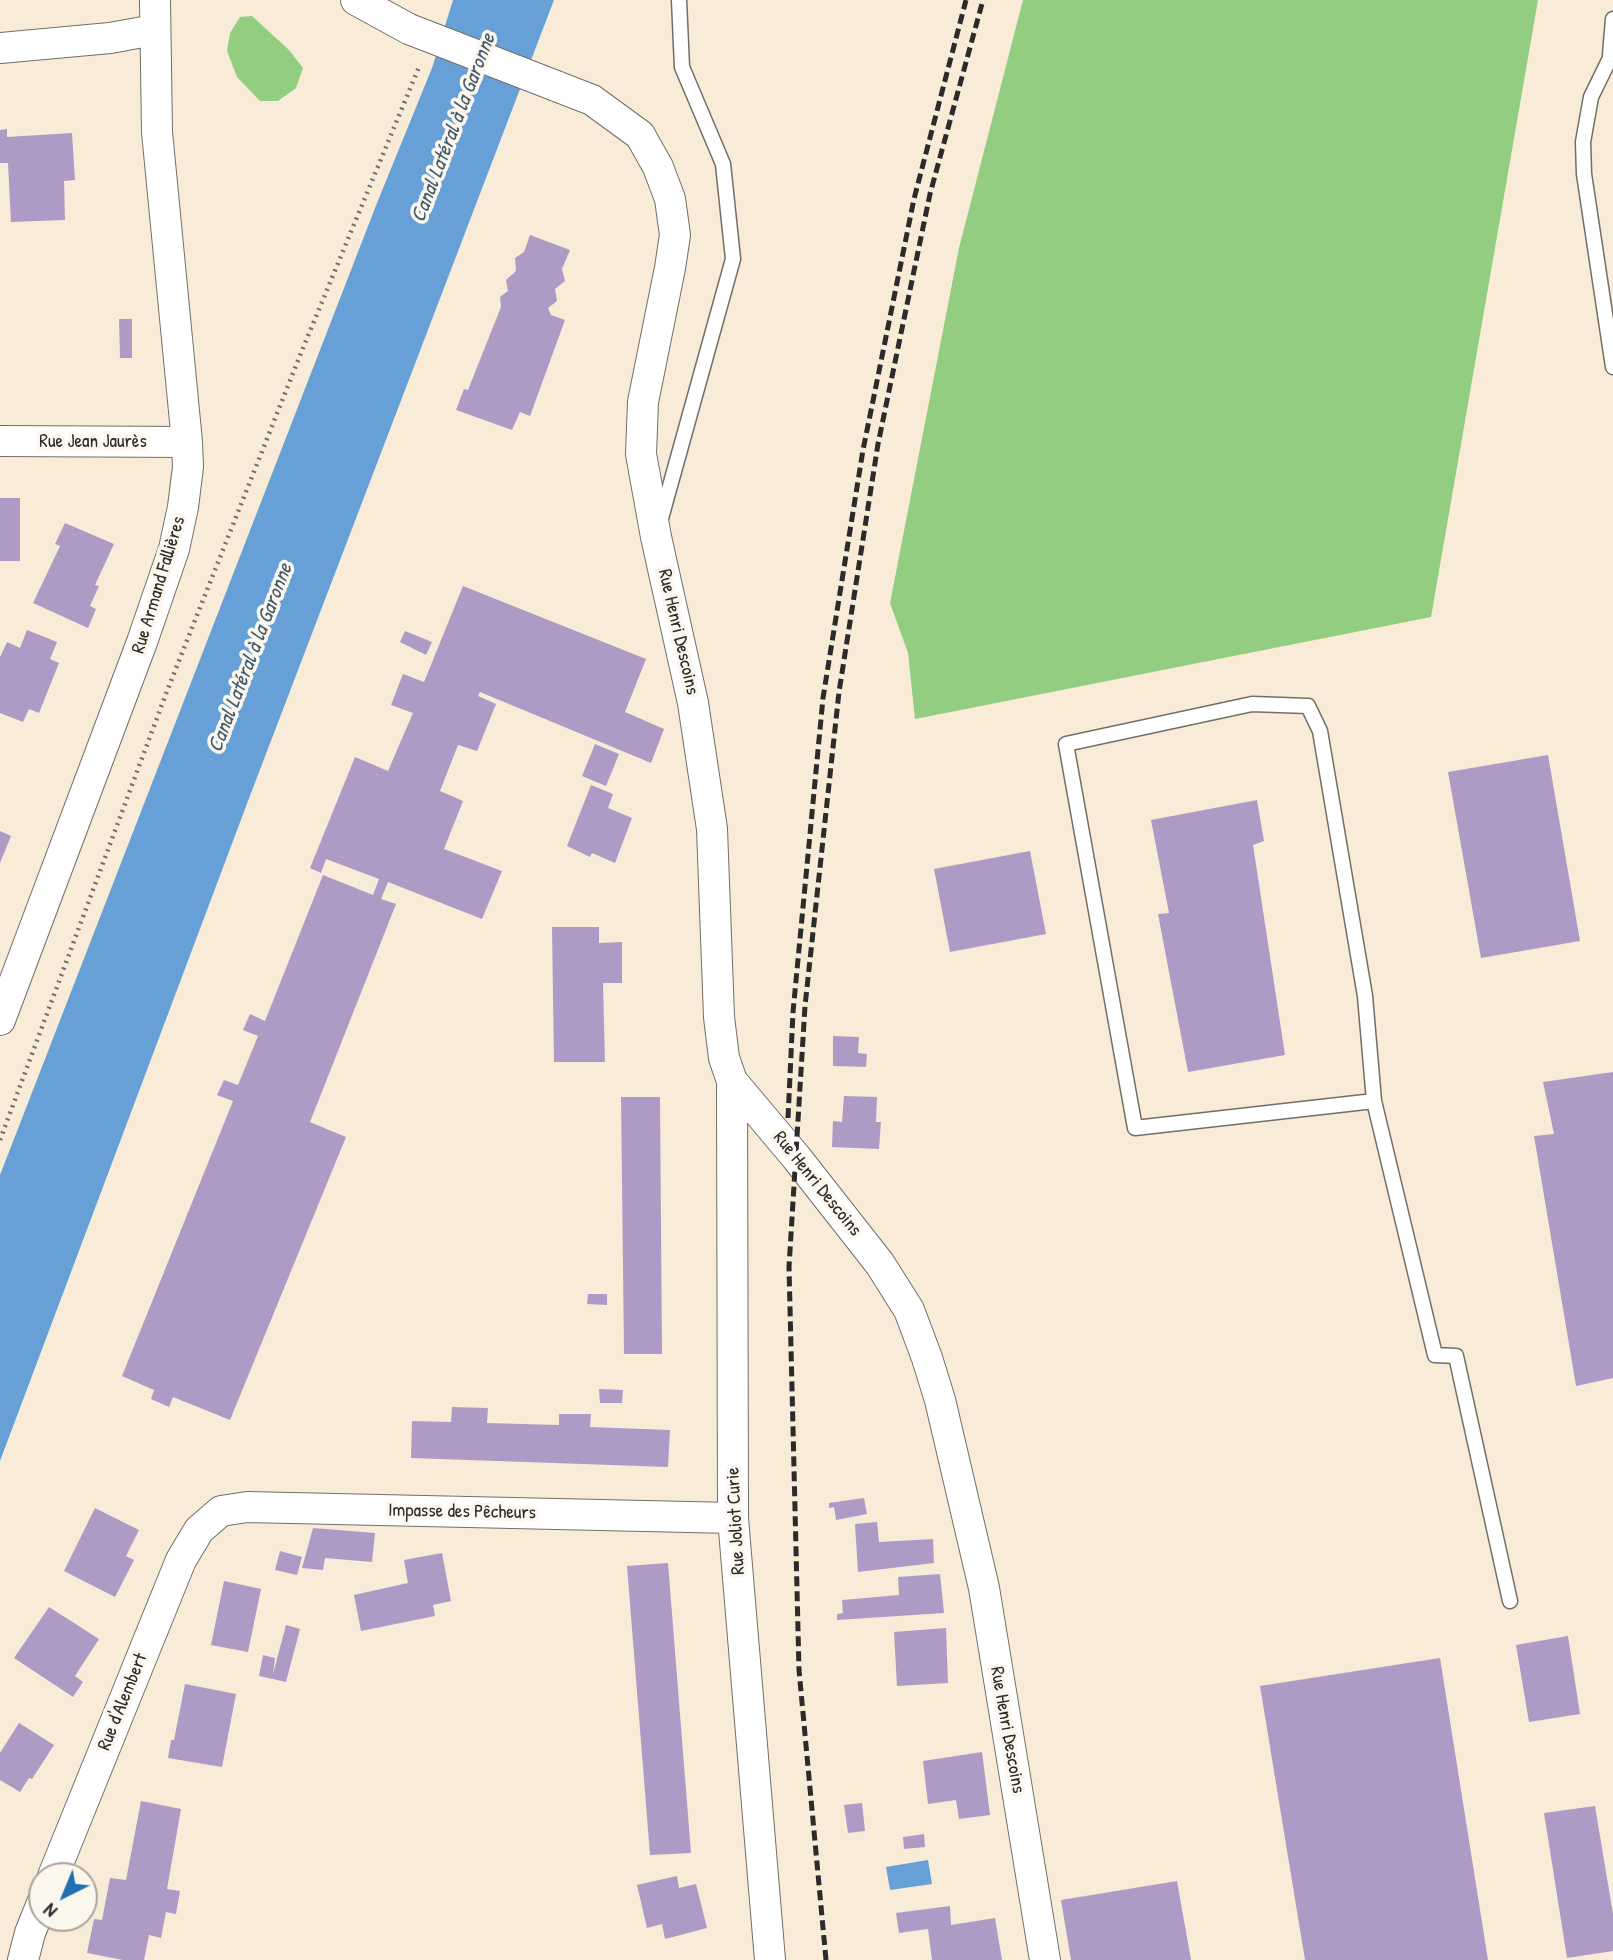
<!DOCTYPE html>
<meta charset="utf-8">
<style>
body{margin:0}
#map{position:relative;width:1613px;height:1960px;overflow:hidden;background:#f8ebd8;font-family:"Patrick Hand",sans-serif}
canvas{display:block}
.north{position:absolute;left:28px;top:1862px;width:70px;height:70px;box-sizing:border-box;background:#fbf7ec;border:2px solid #a8a59f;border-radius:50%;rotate:223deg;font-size:19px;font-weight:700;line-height:28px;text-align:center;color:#2b2b2b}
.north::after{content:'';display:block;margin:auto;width:24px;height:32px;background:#1f6fb2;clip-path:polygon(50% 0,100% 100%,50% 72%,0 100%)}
</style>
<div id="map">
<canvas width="1613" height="1960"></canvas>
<div class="north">N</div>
</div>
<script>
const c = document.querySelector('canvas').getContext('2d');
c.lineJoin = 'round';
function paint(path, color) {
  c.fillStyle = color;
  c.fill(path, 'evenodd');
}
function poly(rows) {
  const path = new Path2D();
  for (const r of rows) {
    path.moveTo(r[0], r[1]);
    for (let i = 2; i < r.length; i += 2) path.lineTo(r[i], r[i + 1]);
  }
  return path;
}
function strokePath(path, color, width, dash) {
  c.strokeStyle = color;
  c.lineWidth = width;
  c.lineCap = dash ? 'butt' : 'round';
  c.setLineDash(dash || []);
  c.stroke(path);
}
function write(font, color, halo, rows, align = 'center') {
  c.font = font + ' "Patrick Hand",sans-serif';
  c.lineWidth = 7;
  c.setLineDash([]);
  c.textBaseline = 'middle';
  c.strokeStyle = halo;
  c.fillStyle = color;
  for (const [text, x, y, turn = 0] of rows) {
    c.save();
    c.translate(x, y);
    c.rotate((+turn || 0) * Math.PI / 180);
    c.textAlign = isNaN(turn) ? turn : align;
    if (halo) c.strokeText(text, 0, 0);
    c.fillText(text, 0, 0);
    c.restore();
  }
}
paint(poly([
 [1023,0,1538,0,1431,617,915,719,908,653,890,603,959,248],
 [252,16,289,50,303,68,296,88,278,101,260,101,237,77,227,51,230,33,240,17]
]), '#92cd81');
paint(poly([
 [453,0,554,0,248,801,0,1461,0,1175,377,203,432,68],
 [928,1860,932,1884,890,1890,886,1867]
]), '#67a0d6');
paint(poly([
 [7,129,7,137,72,133,75,180,64,181,65,220,11,222,8,163,0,163,0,130],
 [530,235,570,250,562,269,565,281,555,289,557,301,548,308,551,315,565,320,530,416,520,412,512,430,456,410,464,389,468,390,501,307,500,297,508,291,506,280,516,271,515,258,524,252],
 [119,319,132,319,132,358,120,358],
 [0,498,20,498,20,561,0,561],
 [65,523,114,544,95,585,99,586,90,606,96,609,88,628,33,603,60,546,55,544],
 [463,586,646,659,625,712,664,729,651,763,480,692,478,696,496,704,477,751,458,745,440,791,463,801,444,849,502,871,482,919,388,882,381,899,396,904,310,1122,346,1137,230,1420,173,1397,169,1407,151,1399,154,1390,122,1376,233,1101,217,1095,224,1080,238,1085,258,1036,243,1030,250,1014,265,1021,323,875,373,895,379,879,326,859,321,873,310,868,355,757,388,771,413,713,391,705,403,674,424,682],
 [27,630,57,642,50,659,59,663,39,713,29,709,23,722,0,713,0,657,7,642,20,648],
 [405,631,432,642,426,655,400,642],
 [595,744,619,754,606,786,582,776],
 [1548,755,1580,941,1481,958,1448,772],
 [591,785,613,794,608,808,632,818,615,863,592,853,590,857,567,846],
 [1257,800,1264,841,1253,845,1285,1055,1188,1072,1158,914,1169,913,1151,820],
 [0,831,11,836,0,863],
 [1030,851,1046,934,950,952,934,869],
 [552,927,599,927,599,943,622,942,622,983,603,983,605,1062,554,1062],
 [833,1036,859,1037,858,1053,867,1054,866,1067,833,1066],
 [1613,1072,1613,1378,1576,1386,1534,1136,1554,1134,1543,1082],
 [844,1096,877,1097,876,1122,881,1122,879,1149,832,1147,833,1121,842,1122],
 [621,1097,660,1097,662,1354,624,1354],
 [588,1294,607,1294,607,1305,587,1304],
 [599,1389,623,1390,622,1403,600,1403],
 [452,1407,488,1408,487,1423,559,1425,559,1414,591,1414,590,1427,670,1430,668,1467,411,1458,412,1421,451,1422],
 [864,1498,867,1514,836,1520,834,1507,829,1508,829,1503],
 [95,1508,139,1530,126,1556,134,1560,115,1597,64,1571],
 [877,1522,879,1542,933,1539,934,1563,858,1572,855,1524],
 [313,1528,375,1533,372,1562,325,1558,323,1570,302,1568],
 [280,1551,302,1557,297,1575,275,1570],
 [442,1553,451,1601,433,1605,435,1616,361,1631,354,1595,408,1583,404,1560],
 [668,1563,691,1853,650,1855,627,1566],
 [940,1574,944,1613,837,1620,837,1614,843,1613,842,1600,899,1595,898,1577],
 [224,1581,261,1589,248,1652,211,1645],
 [49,1607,99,1639,75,1676,83,1682,73,1697,14,1658],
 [286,1625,300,1629,286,1682,259,1676,263,1655,275,1658,273,1674],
 [946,1628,948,1683,897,1686,894,1632],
 [1568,1636,1580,1714,1529,1722,1516,1645],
 [1440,1658,1488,1960,1305,1960,1260,1686],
 [185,1684,236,1694,222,1767,168,1758,171,1740,174,1740],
 [19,1723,54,1745,32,1779,29,1778,20,1792,0,1780,0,1753],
 [982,1752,990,1815,959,1819,956,1800,928,1804,923,1761],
 [141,1801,181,1809,167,1889,180,1891,176,1914,166,1912,161,1938,149,1935,144,1960,123,1960,87,1953,94,1919,102,1920,110,1878,126,1880],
 [862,1803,865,1831,848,1833,844,1805],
 [1595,1806,1613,1914,1613,1951,1567,1958,1544,1813],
 [924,1834,925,1847,904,1849,903,1837],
 [677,1876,679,1888,696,1884,707,1928,665,1939,662,1924,647,1928,637,1885],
 [1177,1881,1191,1960,1071,1960,1061,1900],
 [950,1906,951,1925,995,1918,1002,1960,932,1960,928,1929,899,1933,896,1913]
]), '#ae9bc5');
const service = poly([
 [1613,52,1591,97,1583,142,1584,174,1613,367],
 [1610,55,1613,19],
 [660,522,733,259,723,164,682,67,679,0],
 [1374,1101,1135,1128,1066,744,1252,704,1308,706,1320,731,1365,996,1374,1101,1435,1355,1456,1356,1510,1601]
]);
const minor = poly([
 [356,0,409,29],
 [0,48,110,38,154,30],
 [556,86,592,100,640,135,658,167,670,199,675,235,670,268,643,402,641,454,656,537,693,703,712,829,719,1017,724,1058,732,1081,796,1157,880,1264,909,1310,927,1358,940,1400,984,1588,1045,1960],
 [0,441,187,442],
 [0,1020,142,642,174,549,183,507,188,467,187,442,157,132,155,0],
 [732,1081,733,1518,770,1960],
 [53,1876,181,1560,199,1530,221,1511,247,1507,733,1518],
 [23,1960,30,1933,42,1903]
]);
strokePath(service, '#736e68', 17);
strokePath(minor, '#736e68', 32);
strokePath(poly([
 [0,1140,167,691,303,348,419,67]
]), '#736e68', 4.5, [2, 5]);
strokePath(service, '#fff', 14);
strokePath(minor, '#fff', 30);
strokePath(poly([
 [788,1118,793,1012,823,698,863,450,914,199,966,0],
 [826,1960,799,1670,789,1267,805,1006,839,692,878,444,930,194,983,0]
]), '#2b2b2b', 5, [10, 5]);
const minorBridge = poly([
 [409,29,556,86]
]);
strokePath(minorBridge, '#736e68', 32, []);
strokePath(minorBridge, '#fff', 30);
write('19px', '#2b2b2b', '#fbf7ec', [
 ["Rue Jean Jaurès",93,442],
 ["Rue Armand Fallières",159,585,-73],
 ["Rue Henri Descoins",678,632,77],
 ["Rue Henri Descoins",817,1184,51],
 ["Impasse des Pêcheurs",462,1512,1],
 ["Rue Joliot Curie",736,1521,-93],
 ["Rue d'Alembert",123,1702,-68],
 ["Rue Henri Descoins",1007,1730,80]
]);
write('italic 21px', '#435a6f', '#fbf7ec', [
 ["Canal Latéral à la Garonne",454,128,-69],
 ["Canal Latéral à la Garonne",251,658,-69]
]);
</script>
